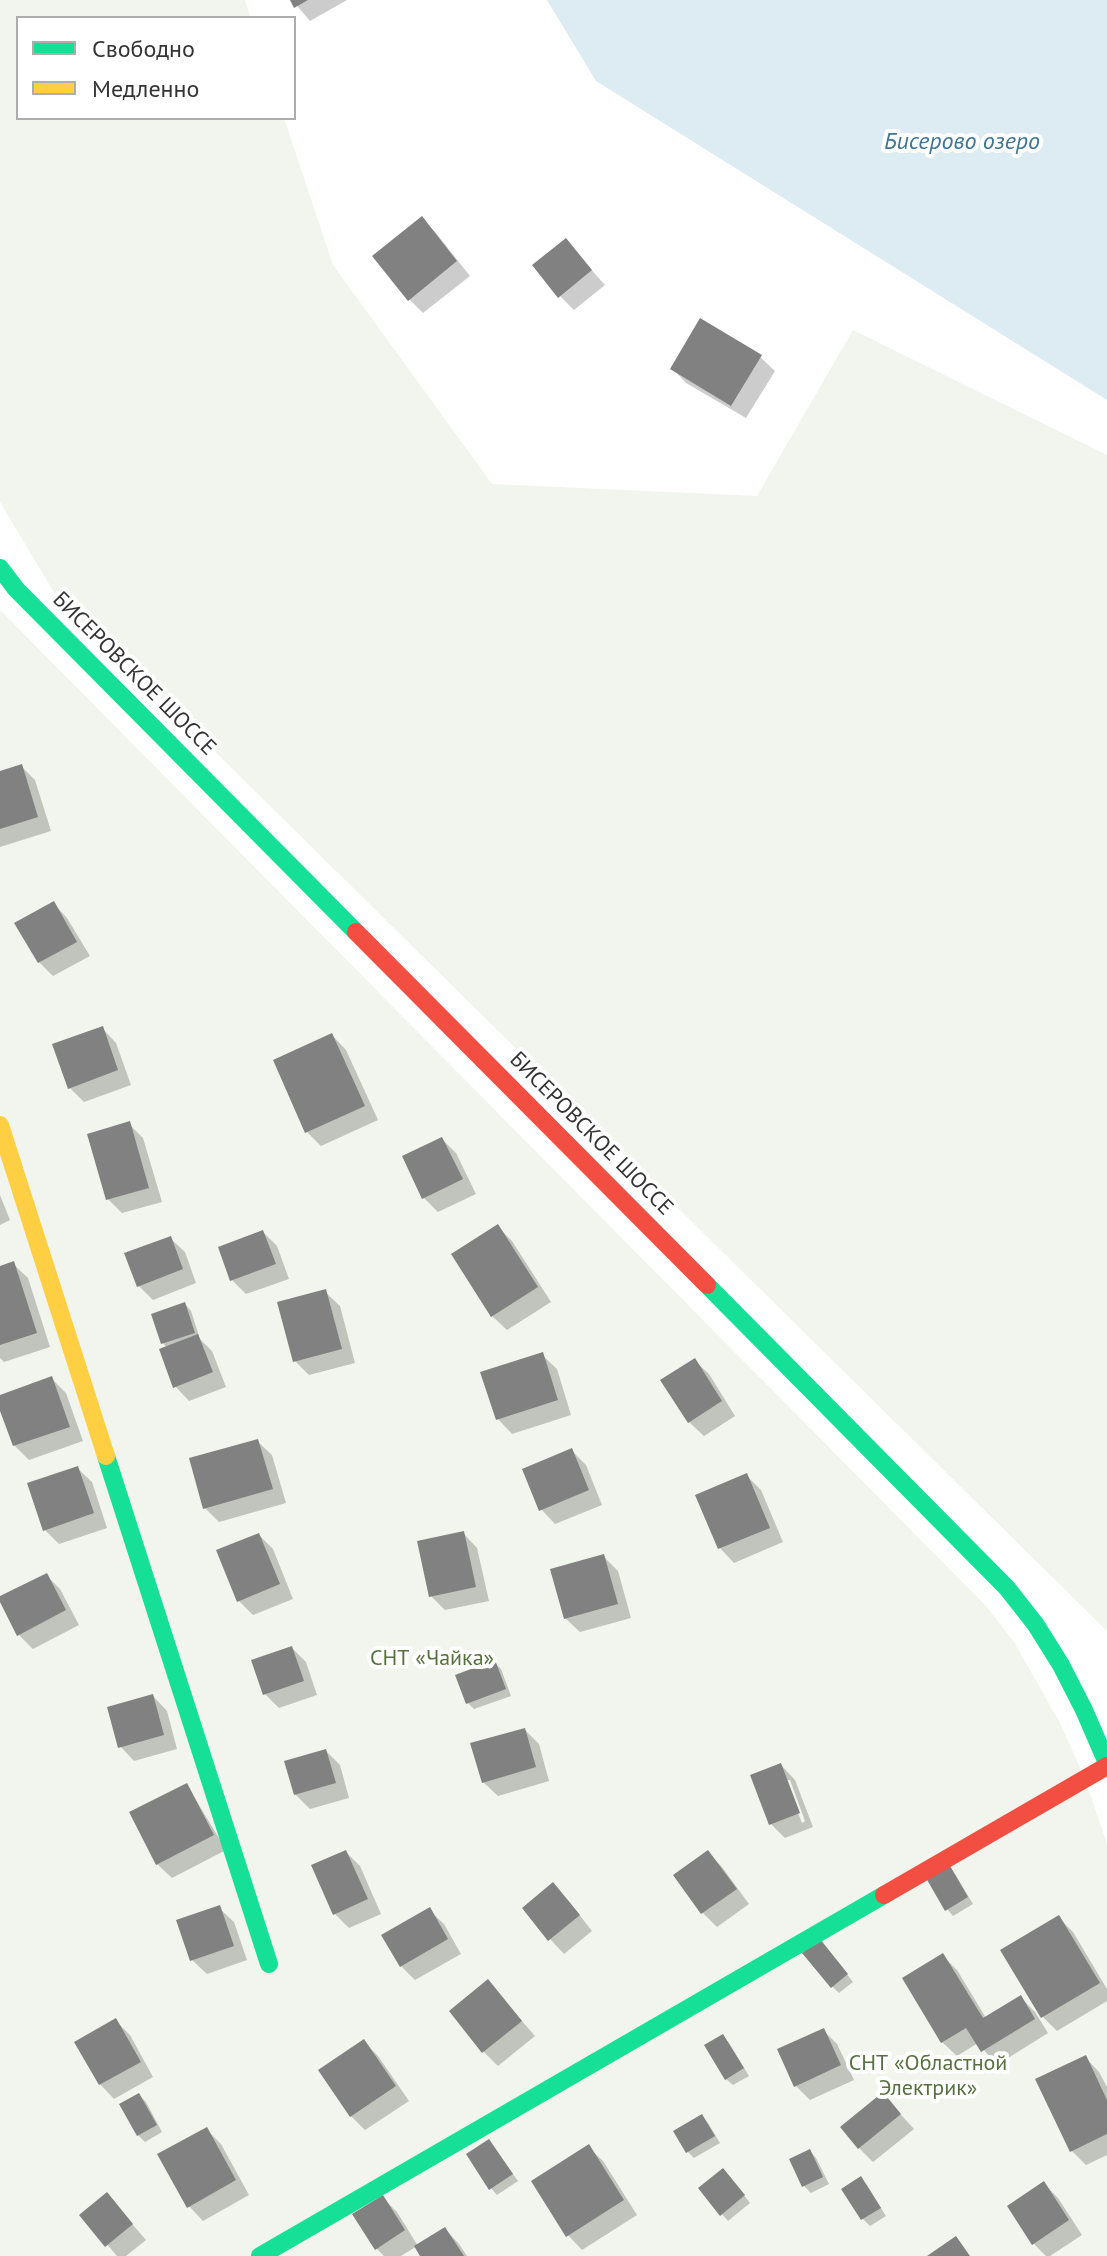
<!DOCTYPE html>
<meta charset="utf-8">
<style>
body{margin:0}
#map{position:relative;width:1107px;height:2256px;overflow:hidden;background:#fff;font-family:"PT Sans",sans-serif}
canvas{display:block}
.legend{position:absolute;left:16px;top:16px;width:280px;height:104px;box-sizing:border-box;background:#fff;border:2px solid #adadad;margin:0;padding:10px 14px;list-style:none;font-size:24px;color:#333}
.legend li{display:flex;align-items:center;gap:16px;height:40px}
.legend b{width:40px;border:2px solid #adadad}
</style>
<div id="map">
<canvas width="1107" height="2256"></canvas>
<ul class="legend">
<li><b style="height:10px;background:#16e098"></b>Свободно</li>
<li><b style="height:10px;background:#ffcf43"></b>Медленно</li>
</ul>
</div>
<script>
const c = document.querySelector('canvas').getContext('2d');
c.lineJoin = 'round';
function paint(path, color) {
  c.fillStyle = color;
  c.fill(path, 'evenodd');
}
function poly(rows) {
  const path = new Path2D();
  for (const r of rows) {
    path.moveTo(r[0], r[1]);
    for (let i = 2; i < r.length; i += 2) path.lineTo(r[i], r[i + 1]);
  }
  return path;
}
function strokePath(path, color, width, dash) {
  c.strokeStyle = color;
  c.lineWidth = width;
  c.lineCap = dash ? 'butt' : 'round';
  c.setLineDash(dash || []);
  c.stroke(path);
}
function write(font, color, halo, rows, align = 'center') {
  c.font = font + ' "PT Sans",sans-serif';
  c.lineWidth = 8;
  c.setLineDash([]);
  c.textBaseline = 'middle';
  c.strokeStyle = halo;
  c.fillStyle = color;
  for (const [text, x, y, turn = 0] of rows) {
    c.save();
    c.translate(x, y);
    c.rotate((+turn || 0) * Math.PI / 180);
    c.textAlign = isNaN(turn) ? turn : align;
    if (halo) c.strokeText(text, 0, 0);
    c.fillText(text, 0, 0);
    c.restore();
  }
}
paint(poly([
 [0,0,245,0,251,18,18,18,18,118,284,118,333,265,492,484,757,496,853,330,1107,455,1107,1631,55,594,0,502],
 [0,610,986,1606,1014,1642,1060,1723,1085,1779,1107,1844,1107,2256,0,2256]
]), '#f1f5ed');
paint(poly([
 [547,0,1107,0,1107,400,596,81]
]), '#ddebf3');
paint(poly([
 [292,0,347,0,310,21],
 [422,219,436,233,470,276,423,313,409,299],
 [565,240,605,285,574,310,560,296],
 [760,357,775,371,746,418,686,383,672,368],
 [21,766,35,780,51,831,0,847,0,773],
 [53,903,67,918,90,956,53,976,39,962],
 [102,1028,116,1043,131,1085,84,1102,70,1088],
 [332,1035,346,1050,378,1120,321,1146,307,1132],
 [129,1124,143,1138,162,1202,122,1213,108,1199],
 [442,1139,456,1153,476,1194,438,1212,424,1198],
 [0,1195,10,1220,0,1225],
 [498,1227,512,1241,551,1302,507,1330,492,1316],
 [263,1232,277,1246,289,1279,246,1294,232,1280],
 [170,1238,185,1252,196,1283,153,1300,138,1285],
 [13,1264,28,1278,50,1347,4,1362,0,1358,0,1268],
 [325,1292,340,1306,355,1363,309,1375,295,1361],
 [185,1304,191,1311,200,1339,212,1351,226,1387,189,1401,175,1386,167,1348,163,1343],
 [542,1355,557,1369,571,1415,512,1434,498,1419,483,1373],
 [694,1360,709,1374,735,1416,704,1436,689,1422],
 [52,1379,66,1393,83,1441,29,1460,14,1445,0,1405,0,1397],
 [257,1441,272,1455,286,1503,219,1522,205,1508],
 [572,1451,586,1465,602,1505,555,1524,541,1509],
 [77,1468,92,1482,107,1528,59,1544,45,1530],
 [746,1475,761,1490,783,1542,734,1563,720,1548,698,1496],
 [463,1533,477,1548,489,1601,445,1610,431,1596],
 [259,1535,273,1549,293,1599,253,1615,239,1601],
 [603,1556,618,1571,631,1618,580,1632,565,1618],
 [46,1575,60,1589,79,1625,33,1649,19,1635],
 [292,1648,306,1662,317,1695,279,1708,265,1694],
 [494,1662,501,1669,511,1696,474,1709,468,1703],
 [153,1696,167,1711,177,1749,134,1761,120,1746],
 [525,1730,539,1744,549,1781,498,1796,483,1782],
 [326,1751,340,1765,349,1798,310,1809,295,1794],
 [781,1765,795,1780,813,1827,785,1838,771,1824],
 [785,1780,790,1780,805,1821,802,1823],
 [187,1785,226,1850,172,1878,157,1864],
 [346,1852,360,1866,381,1914,349,1928,335,1914],
 [708,1852,722,1867,749,1904,717,1927,703,1913,676,1876],
 [955,1874,973,1904,953,1916,947,1909],
 [567,1899,592,1931,564,1954,550,1939],
 [219,1908,234,1922,247,1960,207,1974,192,1960],
 [429,1910,444,1924,461,1954,415,1980,401,1966],
 [1059,1918,1073,1932,1107,1989,1107,2001,1057,2031,1043,2017],
 [826,1948,853,1982,839,1993,832,1986],
 [943,1956,957,1970,986,2018,1021,1998,1035,2012,1048,2033,997,2065,978,2043,957,2056,942,2042],
 [488,1982,535,2036,498,2066,484,2052],
 [116,2021,130,2035,153,2077,114,2099,100,2084],
 [823,2030,837,2044,854,2080,810,2100,796,2086],
 [722,2036,729,2043,749,2076,733,2085,726,2079],
 [364,2042,378,2056,409,2101,365,2130,351,2116],
 [1085,2057,1099,2072,1107,2087,1107,2155,1086,2165,1072,2151],
 [139,2095,146,2102,162,2132,145,2142,138,2135],
 [883,2095,914,2129,873,2162,859,2148],
 [702,2116,708,2123,720,2143,694,2158,688,2152],
 [206,2129,221,2144,249,2195,203,2221,189,2206],
 [489,2141,518,2181,497,2195,491,2188],
 [588,2147,603,2161,637,2215,582,2250,568,2235],
 [810,2151,816,2158,829,2184,811,2193,804,2186],
 [730,2177,750,2203,728,2221,722,2214],
 [860,2179,867,2185,886,2216,870,2226,863,2219,844,2189],
 [1044,2184,1058,2198,1082,2235,1050,2256,1046,2256,1033,2243],
 [107,2195,146,2240,126,2256,117,2256,82,2215],
 [383,2198,397,2212,418,2246,445,2229,459,2244,467,2256,423,2256,417,2246,401,2256,384,2256,376,2248]
]), '#0003');
paint(poly([
 [290,0,308,0,294,8],
 [422,216,457,261,408,301,372,256],
 [566,238,592,270,558,298,532,265],
 [700,318,762,355,731,406,670,369],
 [22,764,38,817,0,829,0,771],
 [54,901,77,942,38,963,14,923],
 [103,1026,118,1070,68,1089,52,1044],
 [332,1033,365,1106,305,1133,273,1060],
 [130,1121,149,1188,106,1200,87,1134],
 [442,1137,463,1179,422,1199,402,1156],
 [498,1224,538,1287,491,1317,451,1254],
 [263,1230,276,1264,230,1281,218,1247],
 [171,1236,183,1269,137,1287,124,1253],
 [14,1261,37,1333,0,1345,0,1266],
 [326,1289,342,1349,293,1362,277,1302],
 [185,1302,195,1333,161,1344,151,1314],
 [198,1334,213,1372,173,1388,159,1349],
 [543,1352,558,1400,496,1420,480,1372],
 [695,1358,722,1401,688,1423,660,1380],
 [52,1376,70,1427,13,1446,0,1411,0,1395],
 [258,1439,273,1489,203,1509,189,1458],
 [572,1448,589,1490,539,1511,522,1469],
 [78,1466,94,1513,43,1531,27,1483],
 [747,1473,770,1528,718,1549,695,1495],
 [464,1531,476,1587,429,1597,417,1541],
 [259,1533,280,1584,237,1602,216,1550],
 [604,1554,618,1604,564,1619,550,1569],
 [47,1573,66,1610,17,1636,0,1602,0,1596],
 [292,1646,304,1681,263,1695,251,1660],
 [495,1660,506,1689,466,1704,455,1675],
 [153,1694,164,1735,118,1748,107,1707],
 [525,1728,536,1767,482,1783,470,1743],
 [326,1749,336,1783,294,1795,284,1761],
 [781,1763,800,1813,769,1825,750,1775],
 [187,1783,214,1835,156,1865,129,1812],
 [346,1850,368,1899,333,1915,311,1865],
 [708,1850,737,1889,701,1914,673,1875],
 [949,1864,968,1897,945,1911,926,1878],
 [553,1882,580,1915,548,1941,522,1908],
 [220,1905,234,1946,190,1961,176,1920],
 [430,1907,448,1939,400,1967,381,1935],
 [1059,1915,1100,1983,1041,2018,1000,1950],
 [820,1939,848,1974,831,1988,802,1953],
 [943,1953,983,2018,1021,1995,1035,2019,981,2052,966,2028,941,2043,902,1978],
 [488,1979,522,2021,482,2053,449,2011],
 [116,2018,141,2062,99,2085,74,2042],
 [824,2028,841,2065,794,2087,777,2049],
 [723,2034,744,2068,725,2080,704,2045],
 [364,2039,396,2086,350,2117,318,2070],
 [1086,2055,1107,2100,1107,2134,1070,2152,1035,2079],
 [883,2092,901,2114,858,2149,840,2127],
 [139,2093,157,2125,137,2136,119,2104],
 [702,2114,715,2136,686,2153,673,2131],
 [207,2127,236,2180,187,2208,157,2154],
 [489,2139,513,2174,489,2190,466,2154],
 [589,2144,624,2200,566,2237,531,2181],
 [810,2149,823,2177,802,2187,789,2159],
 [723,2168,745,2195,720,2216,698,2188],
 [861,2176,881,2208,861,2220,841,2189],
 [1044,2181,1069,2220,1032,2245,1007,2206],
 [107,2192,133,2224,105,2247,79,2215],
 [383,2195,405,2230,375,2250,352,2214],
 [445,2227,464,2256,420,2256,414,2246],
 [956,2236,970,2256,927,2256]
]), '#818181');
strokePath(poly([
 [0,568,16,589,356,932],
 [707,1285,1007,1588,1036,1625,1061,1665,1084,1710,1107,1763],
 [106,1456,269,1964],
 [260,2256,884,1895]
]), '#16e098', 18);
strokePath(poly([
 [0,1125,106,1456]
]), '#ffcf43', 18);
strokePath(poly([
 [356,932,707,1285],
 [884,1895,1107,1766]
]), '#f24e42', 18);
write('22px', '#333', '#fff', [
 ["БИСЕРОВСКОЕ ШОССЕ",134,674,45],
 ["БИСЕРОВСКОЕ ШОССЕ",591,1134,45]
]);
write('22px', '#56703f', '#fff', [
 ["СНТ «Чайка»",432,1659],
 ["СНТ «Областной",928,2064],
 ["Электрик»",928,2089]
]);
write('italic 24px', '#3f7597', '#fff', [
 ["Бисерово озеро",962,142]
]);
</script>
